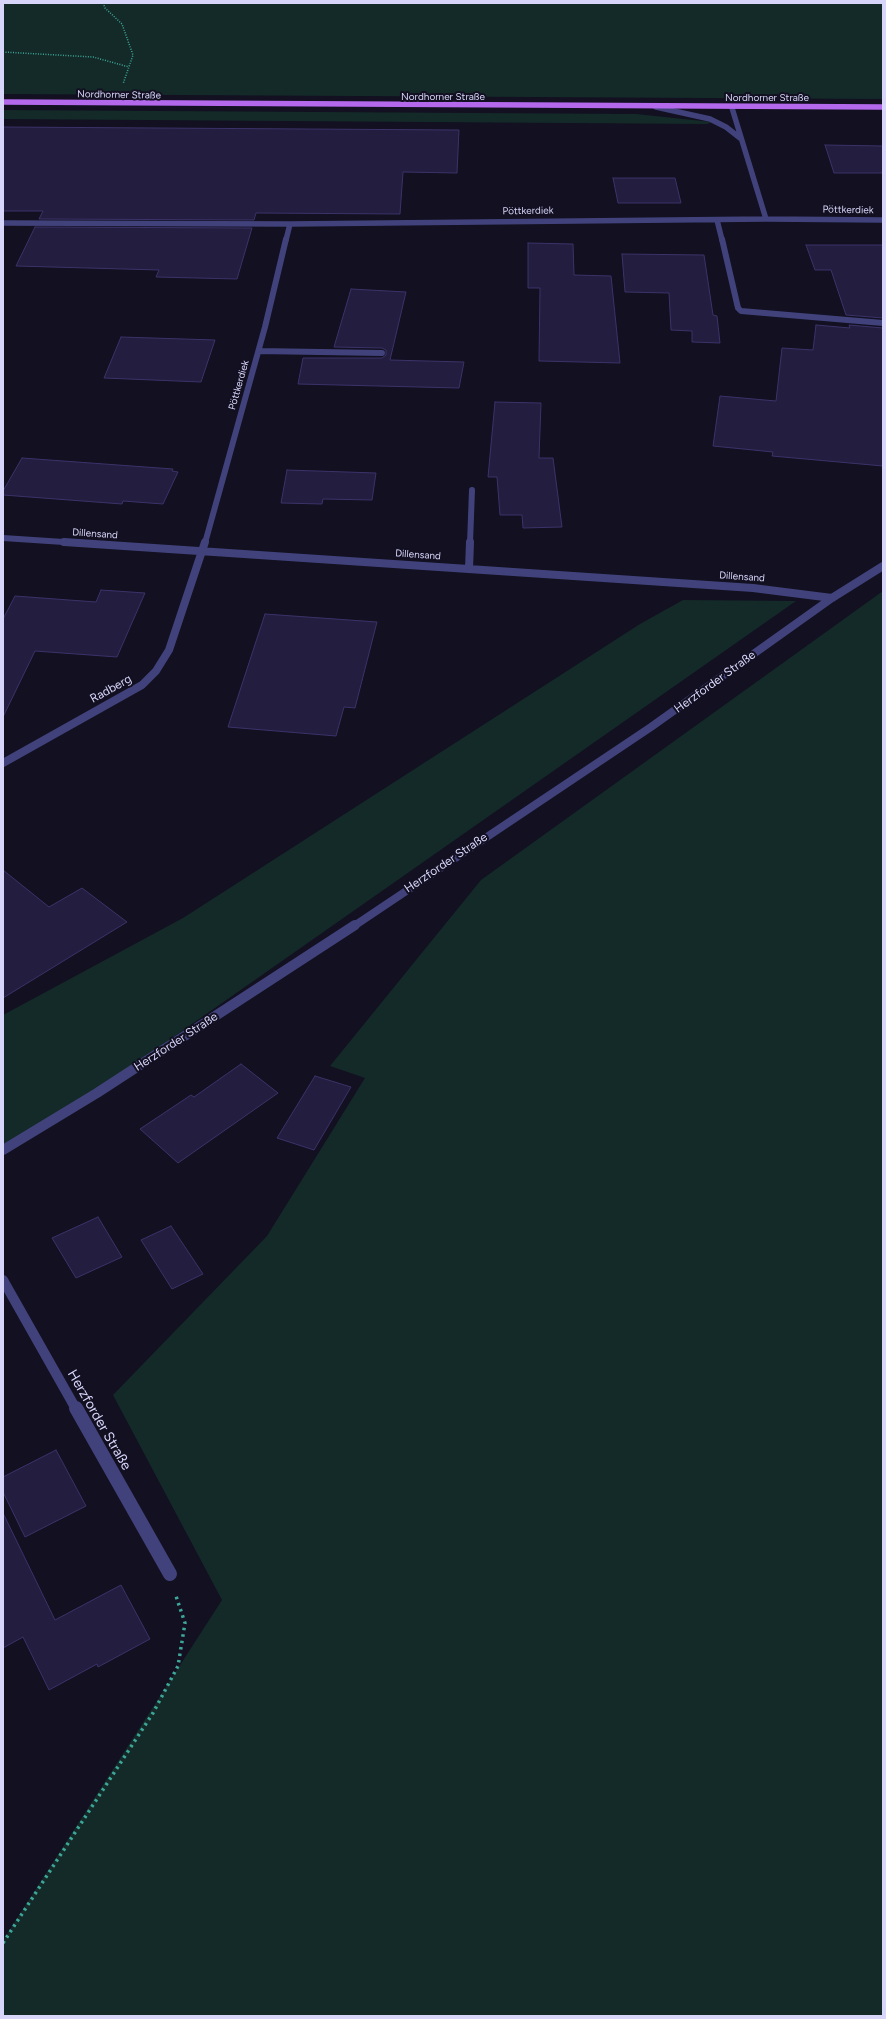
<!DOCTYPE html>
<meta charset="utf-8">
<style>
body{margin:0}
#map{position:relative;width:886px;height:2019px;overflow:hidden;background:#121021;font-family:Figtree,sans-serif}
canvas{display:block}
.frame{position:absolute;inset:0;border:4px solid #d7d5fa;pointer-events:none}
</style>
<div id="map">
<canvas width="886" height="2019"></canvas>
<div class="frame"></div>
</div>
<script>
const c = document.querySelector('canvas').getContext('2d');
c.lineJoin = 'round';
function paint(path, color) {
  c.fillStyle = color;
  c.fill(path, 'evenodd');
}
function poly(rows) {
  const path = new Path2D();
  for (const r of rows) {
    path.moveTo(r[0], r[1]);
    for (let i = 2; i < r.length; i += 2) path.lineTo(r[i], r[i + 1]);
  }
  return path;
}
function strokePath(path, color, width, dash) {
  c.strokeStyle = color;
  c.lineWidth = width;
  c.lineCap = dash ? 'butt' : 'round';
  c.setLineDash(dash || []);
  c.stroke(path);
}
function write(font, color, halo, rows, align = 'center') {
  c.font = font + ' Figtree,sans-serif';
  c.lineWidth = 4;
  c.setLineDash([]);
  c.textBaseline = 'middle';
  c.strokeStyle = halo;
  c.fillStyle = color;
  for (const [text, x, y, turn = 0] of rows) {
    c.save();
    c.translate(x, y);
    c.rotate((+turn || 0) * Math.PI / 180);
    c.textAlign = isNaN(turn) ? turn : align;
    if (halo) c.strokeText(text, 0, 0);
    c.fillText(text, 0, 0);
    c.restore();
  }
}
paint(poly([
 [3,3,883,3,883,99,3,94],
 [3,110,636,114,712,122,707,124,3,119],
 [883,591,883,2016,3,2016,3,1940,222,1600,113,1395,267,1236,365,1078,330,1066,481,880],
 [683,600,796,601,95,1092,3,1149,3,1015,183,918,640,624]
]), '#142a28');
const building = poly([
 [3,127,459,130,457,173,403,172,400,214,256,213,254,220,39,219,43,211,3,211,3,127],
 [825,145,883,146,883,173,834,173,825,145],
 [613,178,675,178,681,203,618,203,613,178],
 [35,227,252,228,237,279,156,277,159,270,16,266,35,227],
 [528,243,573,244,574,275,611,276,620,363,539,361,540,288,528,288,528,243],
 [806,245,883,245,883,318,846,315,831,270,815,270,806,245],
 [622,254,704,255,713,315,717,316,720,343,692,342,692,331,671,330,669,293,625,292,622,254],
 [351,289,406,292,390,360,464,362,459,388,298,384,303,358,382,358,386,355,386,350,382,348,334,347,351,289],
 [816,325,850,328,849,325,883,328,883,466,772,456,773,452,713,446,720,396,776,401,782,348,813,350,816,325],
 [121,337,215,340,201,382,104,378,121,337],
 [495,402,541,403,539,458,553,458,562,527,523,528,522,515,500,515,497,477,488,477,495,402],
 [22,458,173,469,172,471,178,472,163,504,123,501,122,504,3,495,3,491,22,458],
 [287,470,376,473,372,500,323,499,322,504,281,503,287,470],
 [101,590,145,593,117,657,35,651,3,717,3,619,15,596,96,602,101,590],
 [265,614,377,622,355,708,344,707,336,736,228,727,265,614],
 [3,870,49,907,82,888,127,922,3,998,3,870],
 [241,1064,278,1093,178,1163,140,1129,191,1095,194,1097,241,1064],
 [315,1076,351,1087,314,1150,277,1138,315,1076],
 [98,1217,122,1257,76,1278,52,1238,98,1217],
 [171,1226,203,1274,172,1289,141,1240,171,1226],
 [56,1450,86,1506,25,1537,3,1492,3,1477,56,1450],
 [3,1513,55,1620,121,1585,150,1639,98,1667,97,1664,49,1690,23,1637,3,1648,3,1513]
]);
paint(building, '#231e40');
strokePath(building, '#3b3369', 1);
strokePath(poly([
 [103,3,105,8,122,24,133,55,123,84],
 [3,52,93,57,129,67]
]), '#3da79a', 1.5, [1, 1.5]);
strokePath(poly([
 [3,1943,153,1713,178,1666,185,1623,176,1596]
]), '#3da79a', 3.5, [2.5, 4]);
strokePath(poly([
 [656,107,710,119,726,127,740,138],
 [732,108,766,219],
 [717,220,722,240],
 [3,223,290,224],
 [286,240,290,224,766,219,883,220]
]), '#41427b', 5.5);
strokePath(poly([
 [722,239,738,308,741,311,883,323],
 [259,351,382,353],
 [3,538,79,543],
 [205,543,265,327,286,239],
 [470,543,472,490]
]), '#41427b', 6);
strokePath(poly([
 [64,542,753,588,832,598],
 [469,569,470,542],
 [3,763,142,685,156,671,169,650,205,542],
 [354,926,651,727,832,598,883,566]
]), '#41427b', 8);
strokePath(poly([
 [3,1150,97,1093,355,925],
 [3,1280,76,1409]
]), '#41427b', 10);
strokePath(poly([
 [76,1408,170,1574]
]), '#41427b', 14);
strokePath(poly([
 [3,102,883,107]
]), '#b469ed', 5.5);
write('10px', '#d7d5fa', '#121021', [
 ["Nordhorner Straße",119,95,1],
 ["Nordhorner Straße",443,97],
 ["Nordhorner Straße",767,98],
 ["Pöttkerdiek",848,210,1],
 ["Pöttkerdiek",528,211,-1],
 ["Pöttkerdiek",239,385,-74],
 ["Dillensand",95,534,4],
 ["Dillensand",418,555,4],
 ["Dillensand",742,577,4]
]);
write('12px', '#d7d5fa', '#121021', [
 ["Herzforder Straße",715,682,-36],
 ["Radberg",111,689,-29],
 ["Herzforder Straße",446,863,-34],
 ["Herzforder Straße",176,1042,-33]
]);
write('14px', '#d7d5fa', '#121021', [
 ["Herzforder Straße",99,1420,60]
]);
</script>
